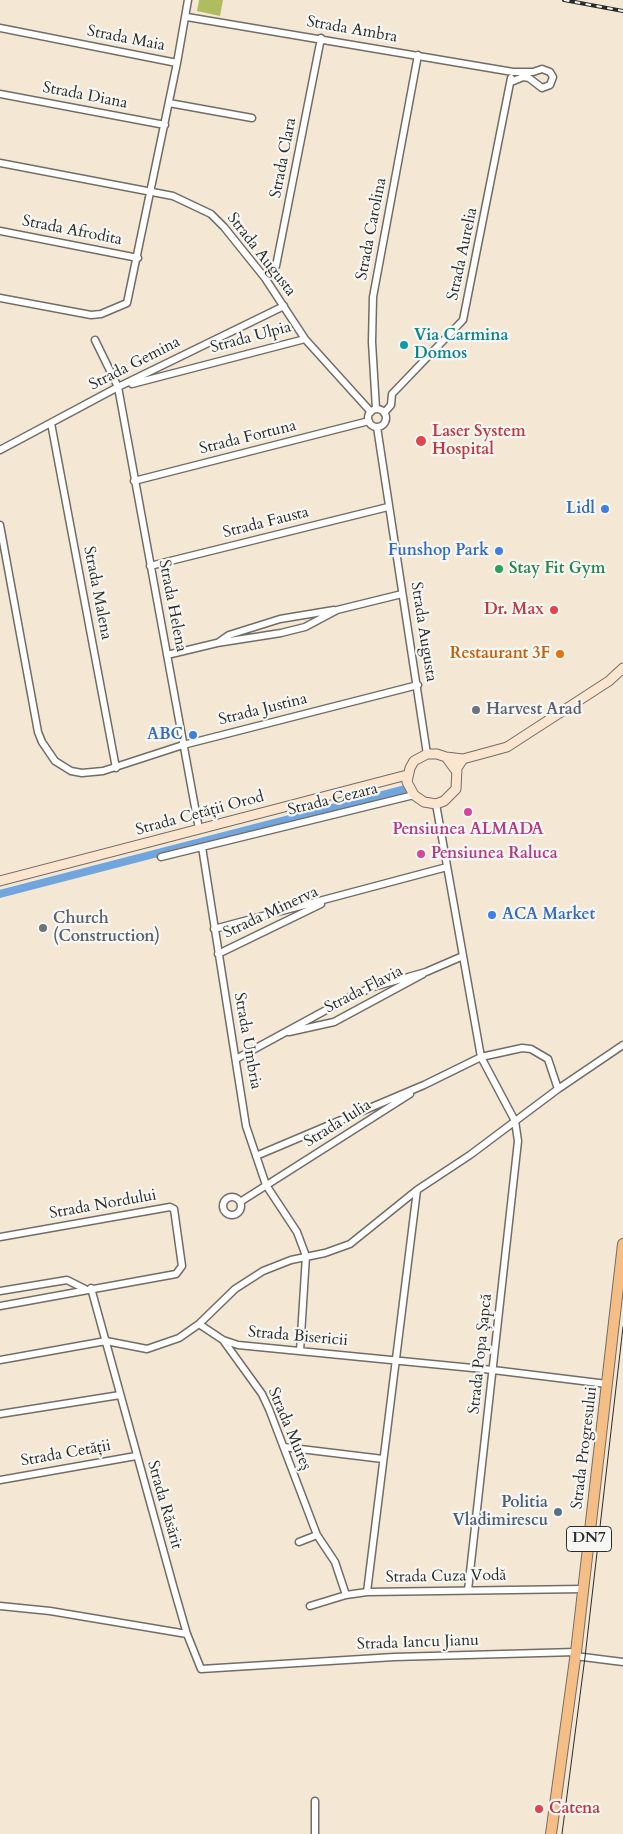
<!DOCTYPE html>
<meta charset="utf-8">
<style>
body{margin:0}
canvas{display:block;background:#f4e8d5}
</style>
<canvas width="623" height="1834"></canvas>
<script>
const c = document.querySelector('canvas').getContext('2d');
c.lineJoin = 'round';
function paint(path, color) {
  c.fillStyle = color;
  c.fill(path, 'evenodd');
}
function poly(rows) {
  const path = new Path2D();
  for (const r of rows) {
    if (r.length === 3) {
      path.moveTo(r[0] + r[2], r[1]);
      path.arc(r[0], r[1], r[2], 0, 2 * Math.PI);
      continue;
    }
    path.moveTo(r[0], r[1]);
    for (let i = 2; i < r.length; i += 2) path.lineTo(r[i], r[i + 1]);
  }
  return path;
}
function strokePath(path, color, width, dash) {
  c.strokeStyle = color;
  c.lineWidth = width;
  c.lineCap = dash ? 'butt' : 'round';
  c.setLineDash(dash || []);
  c.stroke(path);
}
function write(font, color, halo, rows, align = 'center') {
  c.font = font + ' Cardo,serif';
  c.lineWidth = 4.5;
  c.setLineDash([]);
  c.textBaseline = 'middle';
  c.strokeStyle = halo;
  c.fillStyle = color;
  for (const [text, x, y, turn = 0] of rows) {
    c.save();
    c.translate(x, y);
    c.rotate((+turn || 0) * Math.PI / 180);
    c.textAlign = isNaN(turn) ? turn : align;
    if (halo) c.strokeText(text, 0, 0);
    c.fillText(text, 0, 0);
    c.restore();
  }
}
paint(poly([
 [199,0,223,0,220,16,197,11]
]), '#afbc5f');
strokePath(poly([
 [0,894,405,789]
]), '#71a5dd', 8);
const street = poly([
 [187,17,513,72,533,72,542,69,550,72,553,77,550,85,542,88,529,78,523,77,511,82],
 [0,28,177,63,127,303,101,314,91,315,0,298],
 [177,63,188,0],
 [0,94,165,125],
 [169,103,252,118],
 [0,163,173,196,211,214,224,227,265,278,305,339,371,412],
 [0,231,138,258],
 [265,278,276,266,321,38],
 [95,340,118,387,199,829],
 [132,384,305,339],
 [376,409,372,342,373,297,418,55],
 [377,418,9],
 [384,413,391,405,392,394,463,320,511,78],
 [51,423,116,768],
 [377,427,427,754],
 [0,450,118,387,284,306],
 [134,481,369,421],
 [0,525,38,732,42,742,55,761,71,771,82,773,103,771,183,745,418,685],
 [150,566,388,507],
 [219,642,229,635,280,619,334,610],
 [167,655,217,643,281,633,305,627,337,610,402,594],
 [436,804,481,1057,515,1121,518,1141,468,1590],
 [202,847,246,1126,266,1185,297,1232,306,1256,300,1351],
 [161,857,414,795],
 [214,929,447,867],
 [218,954,321,904],
 [289,1032,334,1022,423,974],
 [236,1059,350,997,373,987,426,972,463,956],
 [256,1156,424,1085,481,1057,522,1048,531,1049,548,1059,558,1089],
 [232,1206,9],
 [240,1202,410,1094],
 [0,1237,170,1207,174,1209,182,1266,176,1274,0,1306],
 [91,1288,174,1589,187,1634,201,1669,394,1657,576,1652],
 [0,1291,67,1280,85,1289],
 [199,1324,223,1340,238,1345,493,1370,607,1384],
 [223,1340,262,1394,269,1409,317,1535,335,1562,346,1595],
 [0,1360,106,1341,147,1349,179,1338,199,1324,235,1289,263,1271,291,1260,325,1253,350,1244,417,1190,470,1155,558,1089,623,1045],
 [0,1414,120,1395],
 [284,1447,383,1459],
 [0,1480,136,1456],
 [299,1542,317,1535],
 [367,1592,417,1190],
 [0,1606,50,1611,187,1634],
 [310,1606,346,1595,367,1592,583,1589],
 [575,1656,623,1662],
 [315,1801,315,1834]
]);
const secondary = poly([
 [446,757,463,759,507,747,609,681,623,668],
 [457,772,446,757,437,754,427,754,414,761,410,768,407,782,414,795,424,802,436,804,444,801,456,789,457,768,463,759],
 [0,881,407,775]
]);
const primary = poly([
 [551,1834,576,1652,623,1244]
]);
strokePath(street, '#716d66', 9);
strokePath(secondary, '#716d66', 11);
strokePath(primary, '#716d66', 12);
strokePath(street, '#fff', 6);
strokePath(secondary, '#fbe5cf', 9);
strokePath(primary, '#f6be87', 10);
strokePath(poly([
 [562,1834,585,1657,623,1327]
]), '#2b2b2b', 1);
const rail = poly([
 [564,0,623,11]
]);
strokePath(rail, '#2b2b2b', 4);
strokePath(rail, '#f6f6f2', 2, [5.5]);
for (const [x, y, r, color] of [
 [404,345,5,"#0f9aa8"],
 [421,441,6,"#e0444e"],
 [605,509,5,"#3f7fe0"],
 [499,551,5,"#3f7fe0"],
 [499,569,5,"#2e9e5b"],
 [554,610,5,"#e0444e"],
 [560,654,5,"#e8710a"],
 [476,710,5,"#6b7280"],
 [193,735,5,"#3f7fe0"],
 [468,812,5,"#d1479c"],
 [421,854,5,"#d1479c"],
 [492,915,5,"#3f7fe0"],
 [43,928,5,"#6b7280"],
 [558,1512,5,"#5c6f8a"],
 [539,1809,5,"#e0444e"]
]) {
  const dot = new Path2D();
  dot.arc(x, y, r, 0, 2 * Math.PI);
  c.fillStyle = color;
  c.fill(dot);
  strokePath(dot, '#f6f6f2', 2);
}
for (const [x, y, w] of [
 [589,1539,45]
]) {
  const box = new Path2D();
  box.roundRect(x - w / 2, y - 12.5, w, 25, 4);
  c.fillStyle = '#f6f6f2';
  c.fill(box);
  strokePath(box, '#2b2b2b', 1);
}
write('bold 15px', '#2b2b2b', null, [
 ["DN7",589,1539]
]);
write('16px', '#2b2b2b', '#f6f6f2', [
 ["Strada Ambra",352,30,10],
 ["Strada Maia",126,39,11],
 ["Strada Diana",85,96,11],
 ["Strada Clara",284,158,-79],
 ["Strada Carolina",372,229,-79],
 ["Strada Afrodita",72,231,11],
 ["Strada Aurelia",463,254,-78],
 ["Strada Augusta",261,255,52],
 ["Strada Ulpia",251,338,-15],
 ["Strada Gemina",135,364,-27],
 ["Strada Fortuna",248,438,-14],
 ["Strada Fausta",266,523,-14],
 ["Strada Malena",97,593,79],
 ["Strada Helena",172,606,79],
 ["Strada Augusta",423,632,81],
 ["Strada Justina",263,710,-14],
 ["Strada Cezara",333,800,-14],
 ["Strada Cetății Orod",200,814,-15],
 ["Strada Minerva",271,913,-25],
 ["Strada Flavia",364,990,-27],
 ["Strada Umbria",247,1041,80],
 ["Strada Iulia",338,1124,-32],
 ["Strada Nordului",103,1205,-10],
 ["Strada Bisericii",298,1337,5],
 ["Strada Popa Șapcă",481,1354,-84],
 ["Strada Mureș",289,1429,67],
 ["Strada Progresului",585,1448,-83],
 ["Strada Cetății",66,1454,-10],
 ["Strada Răsărit",164,1505,74],
 ["Strada Cuza Vodă",446,1577,-1],
 ["Strada Iancu Jianu",418,1643,-2]
]);
write('bold 16px', '#0d838f', '#f6f6f2', [
 ["Via Carmina",414,336],
 ["Domos",414,354]
], 'left');
write('bold 16px', '#be3a42', '#f6f6f2', [
 ["Laser System",432,432],
 ["Hospital",432,450],
 ["Dr. Max",544,610,"right"],
 ["Catena",549,1809]
], 'left');
write('bold 16px', '#366cbe', '#f6f6f2', [
 ["Lidl",595,509],
 ["Funshop Park",489,551],
 ["ABC",183,735],
 ["ACA Market",502,915,"left"]
], 'right');
write('bold 16px', '#27864d', '#f6f6f2', [
 ["Stay Fit Gym",509,569]
], 'left');
write('bold 16px', '#c56008', '#f6f6f2', [
 ["Restaurant 3F",550,654]
], 'right');
write('bold 16px', '#5b616d', '#f6f6f2', [
 ["Harvest Arad",486,710],
 ["Church",53,919],
 ["(Construction)",53,937]
], 'left');
write('bold 16px', '#b23c85', '#f6f6f2', [
 ["Pensiunea ALMADA",468,830],
 ["Pensiunea Raluca",431,854,"left"]
]);
write('bold 16px', '#4e5e75', '#f6f6f2', [
 ["Politia",548,1503],
 ["Vladimirescu",548,1521]
], 'right');
</script>
